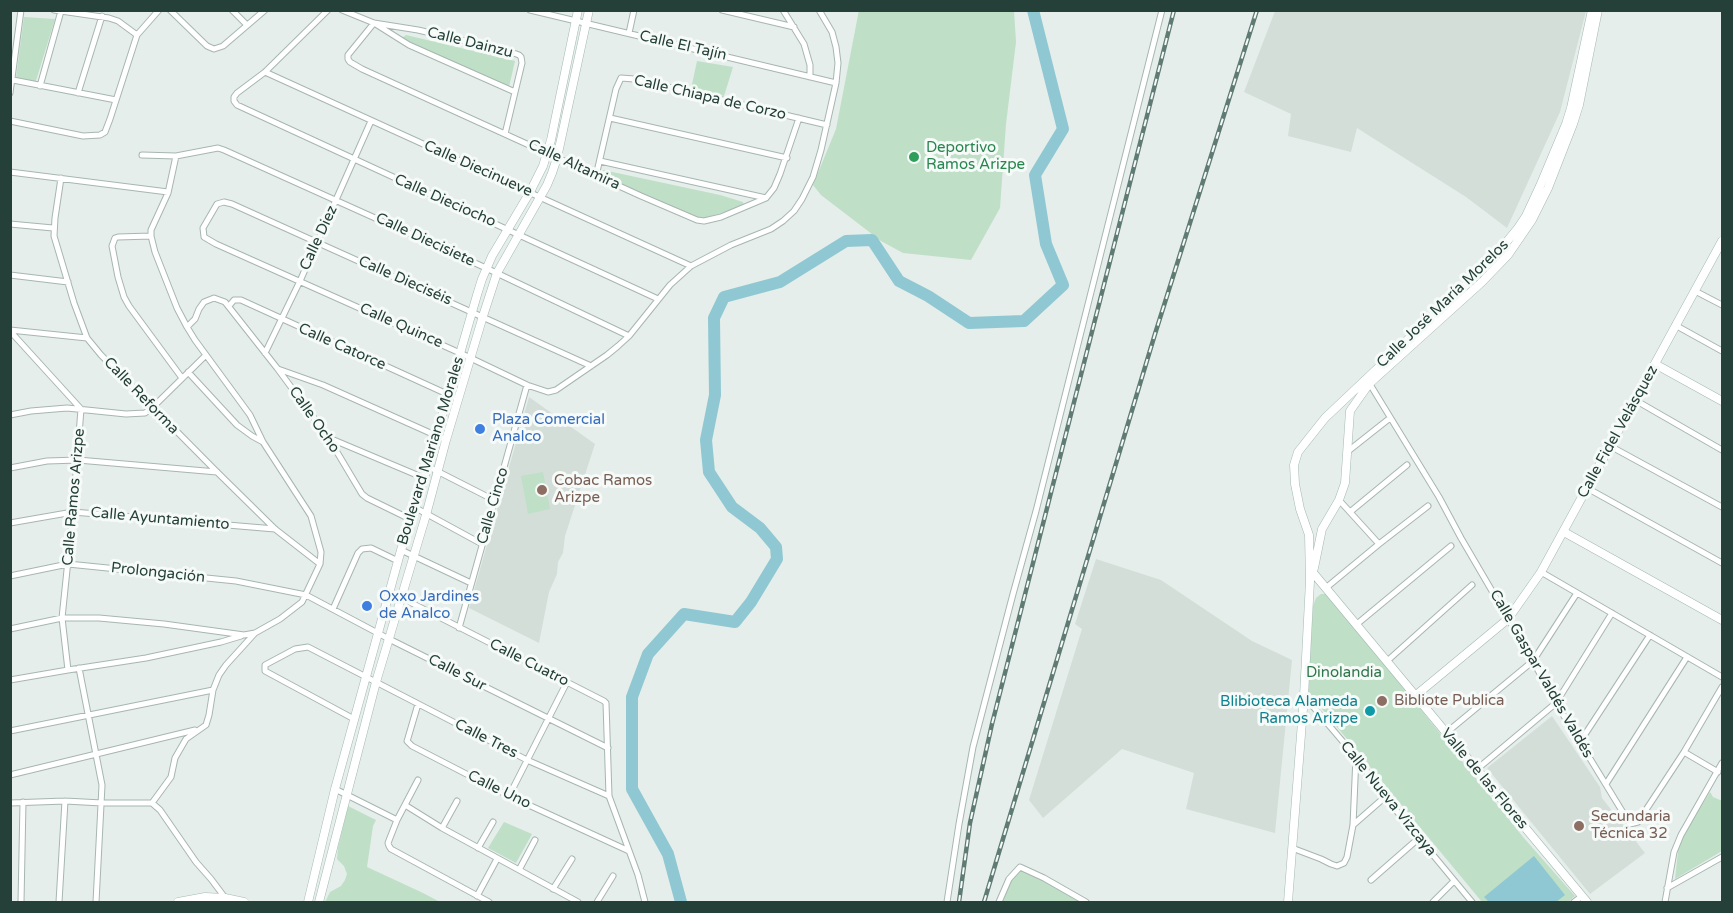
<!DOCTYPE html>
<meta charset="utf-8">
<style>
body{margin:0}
#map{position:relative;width:1733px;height:913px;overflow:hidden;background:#e5eeea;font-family:"Varela Round",sans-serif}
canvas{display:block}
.frame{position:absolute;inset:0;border:12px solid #244038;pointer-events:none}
</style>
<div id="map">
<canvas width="1733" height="913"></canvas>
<div class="frame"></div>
</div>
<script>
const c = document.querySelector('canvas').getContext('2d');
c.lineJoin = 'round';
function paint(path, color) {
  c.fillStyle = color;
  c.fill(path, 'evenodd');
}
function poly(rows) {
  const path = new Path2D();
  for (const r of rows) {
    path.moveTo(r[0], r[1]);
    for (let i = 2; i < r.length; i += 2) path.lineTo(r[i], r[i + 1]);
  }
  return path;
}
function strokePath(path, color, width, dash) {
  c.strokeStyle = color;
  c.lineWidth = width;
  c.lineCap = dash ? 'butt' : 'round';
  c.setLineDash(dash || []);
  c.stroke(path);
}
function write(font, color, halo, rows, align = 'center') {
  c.font = font + ' "Varela Round",sans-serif';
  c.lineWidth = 6;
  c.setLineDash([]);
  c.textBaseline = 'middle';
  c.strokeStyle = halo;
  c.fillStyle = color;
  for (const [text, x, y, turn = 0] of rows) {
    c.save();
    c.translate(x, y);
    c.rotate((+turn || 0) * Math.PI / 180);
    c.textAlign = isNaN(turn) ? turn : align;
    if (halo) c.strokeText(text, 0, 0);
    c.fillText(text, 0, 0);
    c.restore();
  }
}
paint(poly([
 [1275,11,1586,11,1560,112,1507,228,1466,197,1357,128,1351,152,1288,136,1291,114,1244,92],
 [529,397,595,444,565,536,563,553,558,562,557,574,549,592,539,643,469,608],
 [1096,559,1161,580,1252,641,1292,660,1275,833,1186,809,1194,773,1122,749,1043,818,1029,800,1082,629,1075,624],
 [1552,716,1600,787,1602,798,1645,853,1590,894,1487,768]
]), '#d4ded9');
paint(poly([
 [859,10,1014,11,1016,42,1006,124,1000,208,971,260,903,253,881,241,821,195,813,185,836,129],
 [24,17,55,19,35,84,16,78],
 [406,35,515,61,509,87,404,40,402,38],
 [697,61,733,67,724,96,691,89],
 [603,170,720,195,743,202,744,206,701,219,600,176],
 [543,472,550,509,528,514,521,476],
 [1321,594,1326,594,1330,596,1523,837,1575,896,1568,902,1482,902,1308,692,1313,606,1316,598],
 [1710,792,1713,797,1720,800,1722,800,1722,851,1675,879,1679,842],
 [348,806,376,820,373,826,367,867,423,893,440,902,325,902,330,892,341,886,345,880,347,874,344,866,337,859,338,848],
 [504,822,532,834,516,863,488,848],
 [1021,869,1044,880,1081,902,1001,902,1006,887]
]), '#bfdfc7');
paint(poly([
 [1534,856,1565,895,1556,902,1489,902,1484,897]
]), '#8fc8d2');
strokePath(poly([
 [681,902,668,854,632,789,632,697,648,654,684,614,735,622,751,602,777,559,776,547,760,528,732,507,709,472,706,440,715,395,714,318,724,297,780,282,846,241,872,240,899,281,928,296,969,323,1024,321,1063,285,1046,244,1035,175,1063,129,1033,10]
]), '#8fc8d2', 12);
const street = poly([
 [54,10,109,18,118,21,137,35],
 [170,10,207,46,214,49,223,46,265,10],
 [232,10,247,25],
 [328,10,265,72,237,93,234,97,234,101,237,105,658,299],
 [342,10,374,23,418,30,508,51,519,55,521,57,522,63,505,134],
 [530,10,836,83],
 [722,10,794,27],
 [783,10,804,44,810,65,810,77],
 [629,33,634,10],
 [265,72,691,266],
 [13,80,116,100],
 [40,86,61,11],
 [515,92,409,45,374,23,348,55,348,59,350,62,362,69,641,196,697,220,704,221,721,217,766,198,774,188,780,174,799,118],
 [10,93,21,10],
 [78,93,102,16],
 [610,118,787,158],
 [10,121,83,136,100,135,105,132,110,119,137,35,159,10],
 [142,155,176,156,218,148,224,150,486,268,629,336],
 [600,161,766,198],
 [10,172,168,192],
 [596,176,616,89,621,78,634,79,827,125],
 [61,178,55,218,54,236,74,303,87,338,101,355,217,472,275,529,320,564],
 [10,224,53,228],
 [151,236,118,237,115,238,112,246,118,277,124,297,129,306,182,378],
 [10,275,68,282],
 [1695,291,1722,305],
 [229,306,234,300,241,300,458,399],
 [1675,325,1722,351],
 [187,327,195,319,199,309,204,302,214,298,225,302,277,368,328,437,362,494,367,498,410,519],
 [10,330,87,338],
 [10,331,81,409,73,512,62,618,68,670],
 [265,353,300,281,371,121],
 [591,366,232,204,224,202,217,204,203,228,204,237,216,244,460,353,527,385,548,392,556,390,607,355,618,346,629,336,670,285,691,266,731,245,771,229,783,221,794,211,802,199,813,177,821,150,836,83,838,63,836,47,832,32,819,10],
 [278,369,323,385,446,440],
 [188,372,237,425,252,436,263,442],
 [1368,381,1439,497,1461,538,1533,661,1556,703,1630,824,1638,822,1684,752,1722,687],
 [1635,400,1722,450],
 [10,415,31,411,67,408,126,414,145,413,152,408,206,355],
 [329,438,424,478],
 [1610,446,1722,507],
 [1347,452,1390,418],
 [427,466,494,500],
 [10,468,47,461,78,460,217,472],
 [1587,488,1722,563],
 [1339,500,1379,544],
 [414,507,482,544],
 [1350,512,1407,465],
 [10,523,73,512,275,529],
 [401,550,471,583],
 [1541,572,1722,677],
 [10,576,68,564,236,581,306,595,389,639,608,748],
 [1327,587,1379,544,1428,506],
 [390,592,604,701,606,703,609,796,638,875,645,902],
 [333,609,358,553,362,549,371,548,398,561],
 [1357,624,1451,546],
 [459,628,527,385],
 [10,629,62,618,99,618,164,624,244,635,255,633],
 [1386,662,1472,585],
 [79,668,102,785,96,902],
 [10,680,68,670,146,658,221,642,241,636],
 [1304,696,1356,757,1385,797,1472,902],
 [418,704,408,738,407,741,412,746,509,796,629,851],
 [354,719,265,671,265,665,295,649,308,647,527,760,609,796],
 [10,731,213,690],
 [1446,733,1533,661,1577,593],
 [1580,742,1650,635],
 [1684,752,1718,772],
 [1476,770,1556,703,1612,613],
 [10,775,195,730],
 [418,780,397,820,388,843,389,846,391,849,489,902],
 [1606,784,1687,657],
 [335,789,397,820],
 [509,796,567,682],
 [10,803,65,801,102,803,152,803],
 [152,803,171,777,175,758,186,739,206,725,209,715,213,690,219,675,226,665,255,633,280,619,302,602,320,564,321,552,311,516,263,442,250,415,195,340,187,327,177,308,155,252,151,236,151,230,168,193,176,156],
 [152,803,160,810,196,862,211,879,226,899],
 [405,805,442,828,578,902],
 [1353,825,1385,797],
 [442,828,457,801],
 [478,848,493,822],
 [1292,848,1321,859,1331,864,1337,866,1344,863,1347,857,1353,825,1356,757],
 [519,870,535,840],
 [1371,880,1419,838],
 [1667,888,1722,857],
 [553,889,572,859],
 [477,896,497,859],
 [21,902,23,802],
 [59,902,65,801],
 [597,902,613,876],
 [947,902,959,824,973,747,1013,594,1036,511,1162,10],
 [999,902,1009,879,1020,867,1044,878,1086,902],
 [1433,902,1454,881],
 [1574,902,1582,896],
 [1665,902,1674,852,1681,835,1722,763]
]);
const secondary = poly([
 [1655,364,1722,401],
 [1564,532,1722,620],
 [1314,568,1322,529,1339,500,1345,483,1350,411,1369,384,1482,282,1508,255,1532,220,1548,188,1573,124,1579,105,1598,10],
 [1310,569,1587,902],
 [1415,696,1508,619,1541,572,1722,241],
 [178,902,205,897,225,898,244,902],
 [308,902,335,789,401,550,424,478,477,295,482,279,492,256,530,192,543,166,551,140,578,10],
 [319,902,376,682,426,515,446,440,483,316,497,273,547,185,552,173,557,158,589,10],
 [1288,902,1304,696,1310,581,1309,535,1300,509,1295,484,1294,465,1298,452,1325,418,1490,262,1518,228,1526,216,1540,186,1566,124,1571,108,1592,10]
]);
strokePath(street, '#a7b6b1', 7);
strokePath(secondary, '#a4bab2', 9);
strokePath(street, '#fff', 5);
strokePath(secondary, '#fff', 8);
const rail = poly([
 [959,902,970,823,992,724,1174,10],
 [984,902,1155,334,1257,10]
]);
strokePath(rail, '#5f7b74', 4.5);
strokePath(rail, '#f6faf8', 2, [7]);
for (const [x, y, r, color] of [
 [914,157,6,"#2e9e5b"],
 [480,429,6,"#3f7fe0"],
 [542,490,6,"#8d6e63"],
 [367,606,6,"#3f7fe0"],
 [1382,701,6,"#8d6e63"],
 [1370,711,6,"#0f9aa8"],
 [1579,826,6,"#8d6e63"]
]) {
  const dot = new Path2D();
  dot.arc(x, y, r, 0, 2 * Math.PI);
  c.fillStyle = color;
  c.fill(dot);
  strokePath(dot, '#f6faf8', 2);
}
write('15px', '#244038', '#f6faf8', [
 ["Calle Dainzu",470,43,14],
 ["Calle El Tajín",683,46,13],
 ["Calle Chiapa de Corzo",710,98,13],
 ["Calle Altamira",574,165,25],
 ["Calle Diecinueve",478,169,24],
 ["Calle Dieciocho",445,201,24],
 ["Calle Diez",319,238,-65],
 ["Calle Diecisiete",425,240,25],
 ["Calle Dieciséis",405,281,24],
 ["Calle José María Morelos",1443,304,-44],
 ["Calle Quince",401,326,24],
 ["Calle Catorce",342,347,24],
 ["Calle Reforma",141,396,46],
 ["Calle Ocho",314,420,55],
 ["Calle Fidel Velásquez",1618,432,-61],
 ["Boulevard Mariano Morales",431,451,-73],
 ["Calle Ramos Arizpe",74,497,-85],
 ["Calle Cinco",493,506,-74],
 ["Calle Ayuntamiento",160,519,5],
 ["Prolongación",158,573,6],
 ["Calle Cuatro",529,663,27],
 ["Calle Sur",457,673,27],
 ["Calle Gaspar Valdés Valdés",1541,674,60],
 ["Calle Tres",486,739,27],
 ["Valle de las Flores",1484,779,50],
 ["Calle Uno",499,790,26],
 ["Calle Nueva Vizcaya",1388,799,51]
]);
write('15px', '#27864d', '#f6faf8', [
 ["Deportivo",926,148],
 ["Ramos Arizpe",926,165]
], 'left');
write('15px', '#366cbe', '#f6faf8', [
 ["Plaza Comercial",492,420],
 ["Analco",492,437],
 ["Oxxo Jardines",379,597],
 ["de Analco",379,614]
], 'left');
write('15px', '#785e54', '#f6faf8', [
 ["Cobac Ramos",554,481],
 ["Arizpe",554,498],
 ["Bibliote Publica",1394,701],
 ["Secundaria",1591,817],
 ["Técnica 32",1591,834]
], 'left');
write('15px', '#2f774a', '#f6faf8', [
 ["Dinolandia",1344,673]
]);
write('15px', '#0d838f', '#f6faf8', [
 ["Blibioteca Alameda",1358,702],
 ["Ramos Arizpe",1358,719]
], 'right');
</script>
